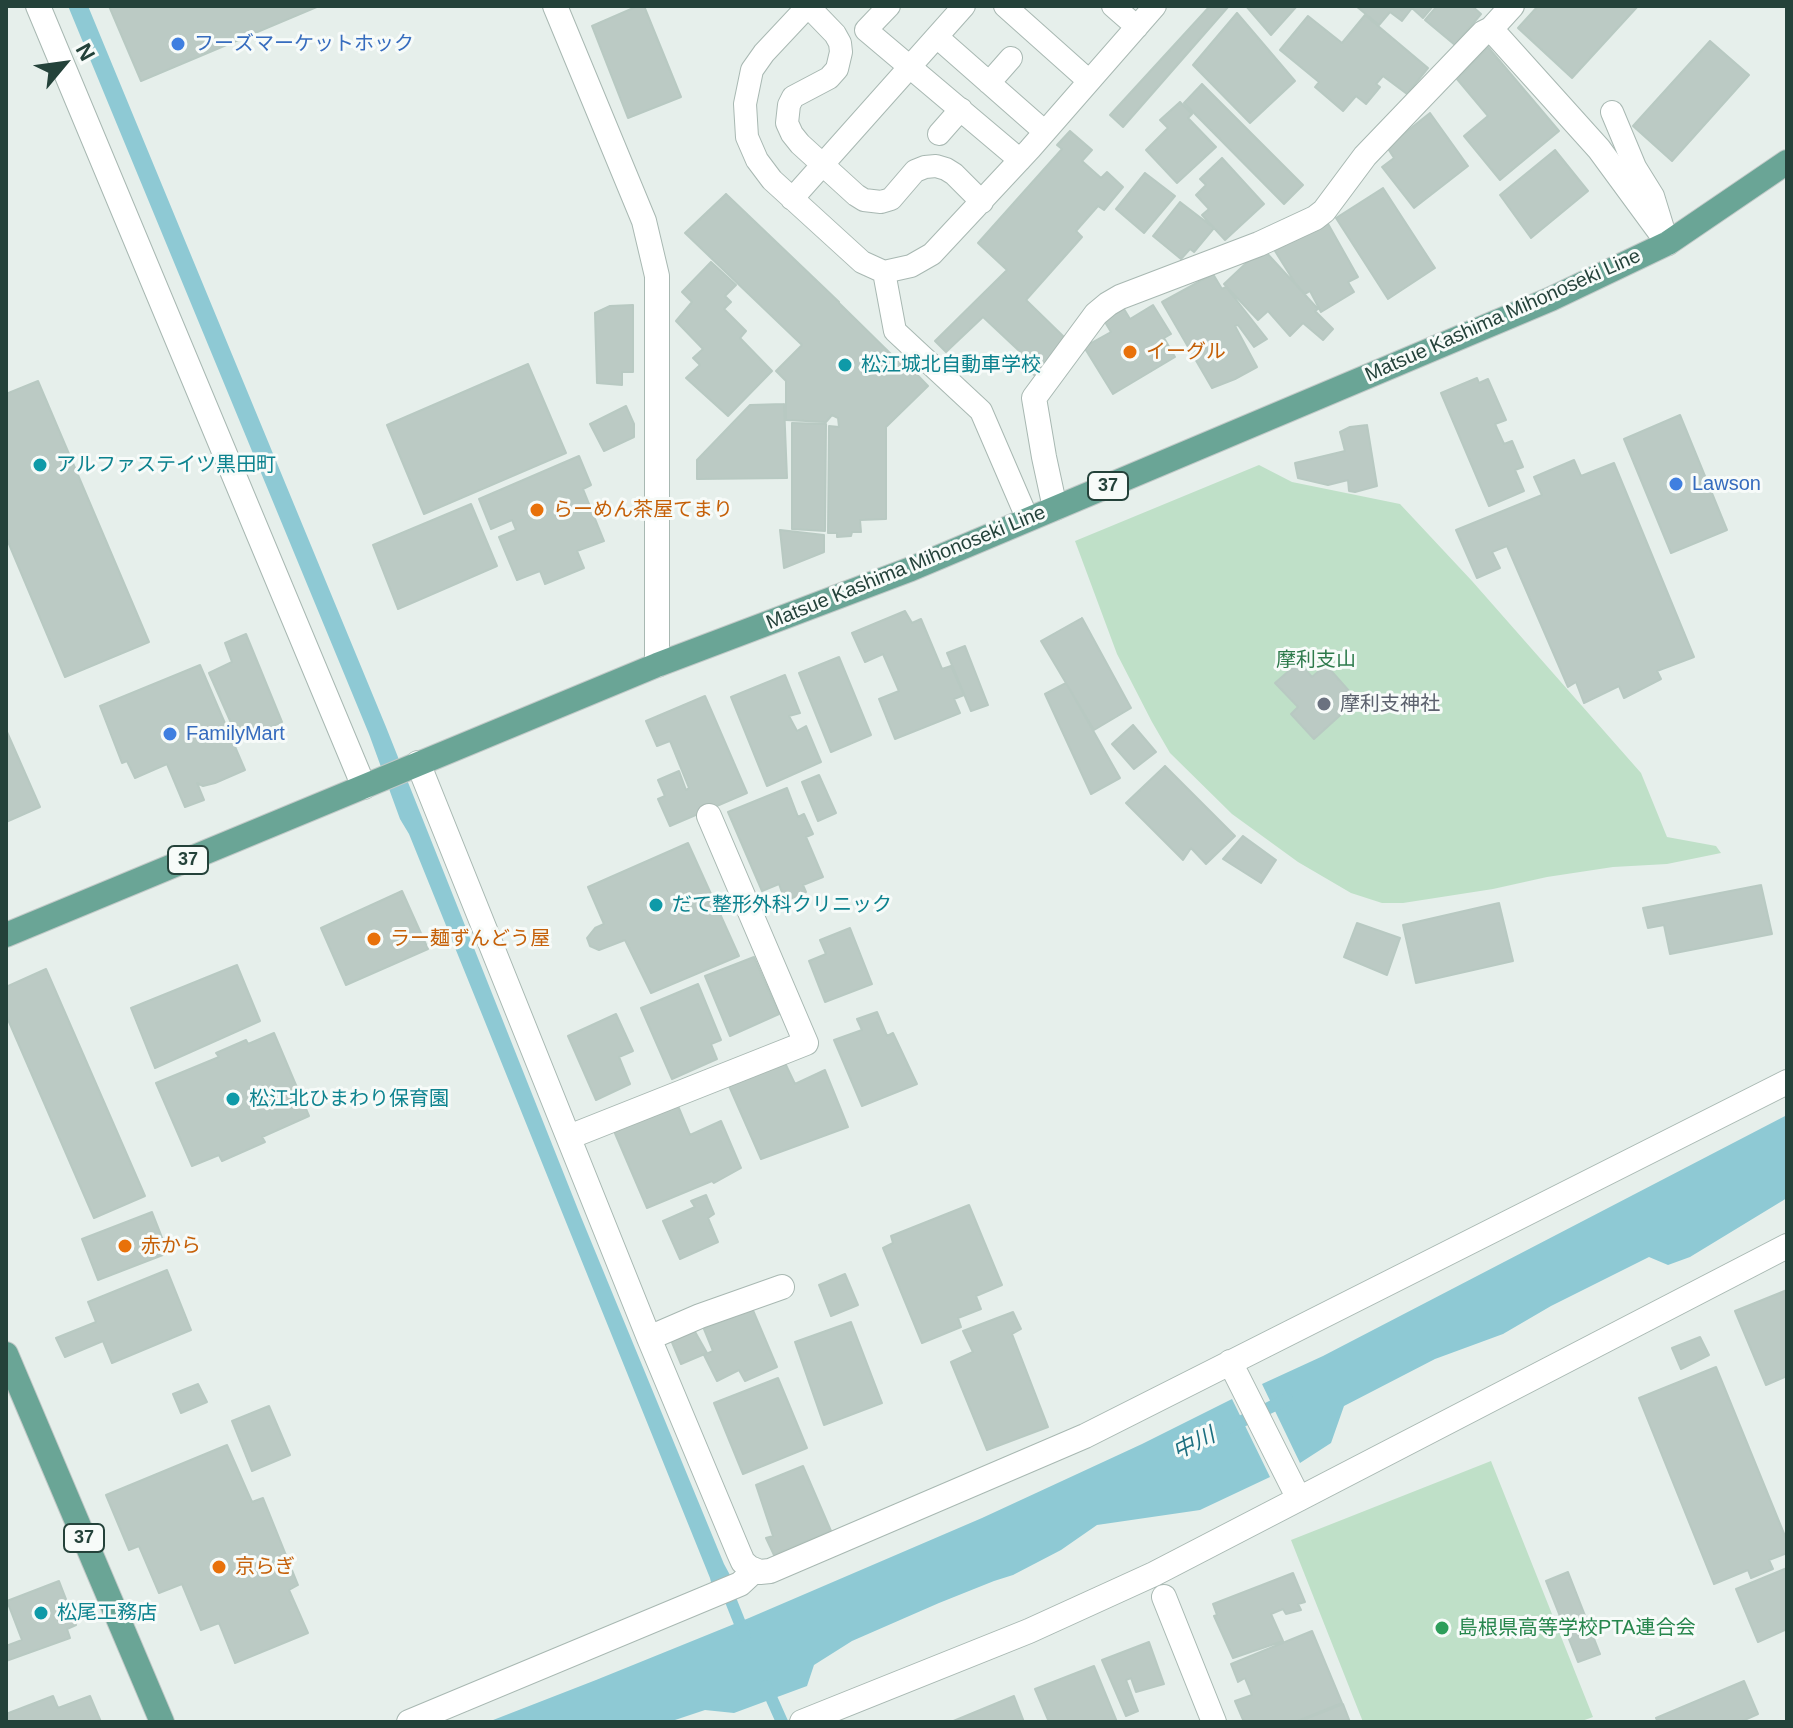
<!DOCTYPE html>
<meta charset="utf-8">
<style>
body{margin:0}
#map{position:relative;width:1793px;height:1728px;overflow:hidden;background:#e6efeb;font-family:Arial,sans-serif}
canvas{display:block}
.frame{position:absolute;inset:0;border:8px solid #24423a;pointer-events:none}
.north{position:absolute;left:24px;top:24px;width:80px;height:80px;-webkit-text-stroke:6px #f7fbf9;paint-order:stroke;rotate:61deg;font-size:22px;font-weight:700;line-height:32px;text-align:center;color:#24423a}
.north::after{content:'';display:block;margin:auto;width:28px;height:36px;background:#24423a;clip-path:polygon(50% 0,100% 100%,50% 72%,0 100%)}
</style>
<div id="map">
<canvas width="1793" height="1728"></canvas>
<div class="frame"></div>
<div class="north">N</div>
</div>
<script>
const c = document.querySelector('canvas').getContext('2d');
c.lineJoin = 'round';
function paint(path, color) {
  c.fillStyle = color;
  c.fill(path, 'evenodd');
}
function poly(rows) {
  const path = new Path2D();
  for (const r of rows) {
    path.moveTo(r[0], r[1]);
    for (let i = 2; i < r.length; i += 2) path.lineTo(r[i], r[i + 1]);
  }
  return path;
}
function strokePath(path, color, width, dash) {
  c.strokeStyle = color;
  c.lineWidth = width;
  c.lineCap = dash ? 'butt' : 'round';
  c.setLineDash(dash || []);
  c.stroke(path);
}
function write(font, color, halo, rows, align = 'center') {
  c.font = font + ' Arial,"Noto Sans JP",sans-serif';
  c.lineWidth = 6;
  c.setLineDash([]);
  c.textBaseline = 'middle';
  c.strokeStyle = halo;
  c.fillStyle = color;
  for (const [text, x, y, turn = 0] of rows) {
    c.save();
    c.translate(x, y);
    c.rotate((+turn || 0) * Math.PI / 180);
    c.textAlign = isNaN(turn) ? turn : align;
    if (halo) c.strokeText(text, 0, 0);
    c.fillText(text, 0, 0);
    c.restore();
  }
}
paint(poly([
 [1259,465,1292,482,1400,504,1472,581,1641,773,1667,837,1716,846,1721,853,1667,864,1613,867,1547,877,1493,889,1403,903,1382,903,1351,893,1298,862,1232,814,1170,753,1152,722,1117,654,1075,541],
 [1491,1461,1593,1717,1579,1722,1363,1722,1291,1540]
]), '#bfe0c8');
paint(poly([
 [68,6,88,6,386,727,581,1217,724,1564,737,1588,715,1598,710,1578,409,834,400,819,369,734],
 [1787,1115,1787,1198,1690,1257,1668,1265,1649,1257,1551,1306,1503,1334,1435,1359,1344,1406,1331,1443,1300,1463,1262,1384,1323,1356],
 [1232,1399,1270,1477,1200,1510,1097,1525,1061,1550,1013,1575,994,1581,939,1603,852,1641,814,1665,807,1686,734,1713,705,1710,669,1722,488,1722,596,1680,749,1618,982,1518,1142,1444]
]), '#8ec9d4');
strokePath(poly([
 [1228,1428,1287,1399],
 [725,1586,745,1636],
 [766,1686,782,1722]
]), '#8ec9d4', 12);
const building = poly([
 [109,6,319,6,141,81,109,6],
 [638,6,644,6,681,97,628,118,592,26,638,6],
 [1210,6,1228,7,1123,127,1110,115,1210,6],
 [1246,6,1297,6,1271,35,1246,6],
 [1356,6,1433,6,1423,18,1412,8,1402,21,1390,12,1379,25,1356,6],
 [1437,6,1472,6,1481,14,1455,45,1425,20,1437,6],
 [1538,6,1638,6,1572,78,1518,28,1538,6],
 [1237,13,1295,81,1250,123,1193,65,1237,13],
 [1365,15,1428,68,1407,94,1383,76,1376,84,1380,87,1366,104,1356,96,1343,111,1315,87,1319,82,1280,50,1308,16,1342,43,1365,15],
 [1710,41,1749,75,1672,161,1633,126,1710,41],
 [1488,47,1559,131,1500,180,1464,136,1488,116,1457,79,1488,47],
 [1202,84,1303,185,1284,204,1184,103,1202,84],
 [1180,102,1192,114,1188,118,1216,147,1177,183,1146,150,1168,128,1160,120,1180,102],
 [1430,113,1468,166,1414,208,1382,167,1394,158,1387,147,1430,113],
 [1070,131,1092,150,1082,161,1101,178,1107,172,1123,187,1104,210,1098,206,1076,231,1082,237,1026,300,1064,337,1037,377,1027,370,1032,363,983,317,946,352,935,341,1007,270,978,243,1062,149,1057,145,1070,131],
 [1555,150,1588,191,1531,238,1500,195,1555,150],
 [1222,158,1264,204,1225,240,1202,215,1209,209,1196,195,1206,185,1200,179,1222,158],
 [1145,173,1175,196,1144,233,1116,209,1145,173],
 [1383,188,1435,268,1388,299,1336,218,1383,188],
 [726,194,839,302,839,303,896,359,899,356,928,386,886,427,886,519,860,520,861,532,852,532,851,536,837,537,837,533,828,533,829,426,839,427,838,418,832,415,826,422,786,420,786,381,776,371,802,345,685,233,726,194],
 [1180,202,1214,228,1194,252,1190,249,1181,259,1153,236,1180,202],
 [1327,222,1358,277,1348,282,1354,292,1321,312,1310,291,1305,294,1295,283,1275,251,1327,222],
 [1264,250,1318,309,1315,311,1333,329,1323,340,1303,323,1290,336,1268,311,1258,320,1224,284,1259,251,1264,250],
 [711,262,736,285,725,296,731,302,724,309,746,331,740,338,772,371,728,416,686,378,700,365,693,358,703,349,676,321,692,302,682,292,711,262],
 [1213,274,1222,289,1226,287,1267,339,1254,347,1238,325,1235,326,1257,367,1235,379,1212,388,1162,302,1213,274],
 [1121,304,1130,319,1153,305,1171,334,1164,338,1175,357,1113,394,1084,347,1111,332,1102,317,1121,304],
 [633,305,633,372,622,372,622,385,597,383,595,313,610,306,633,305],
 [528,364,566,453,424,514,387,425,528,364],
 [1477,378,1479,383,1488,379,1506,420,1495,424,1504,444,1512,441,1523,467,1515,470,1524,491,1489,506,1441,393,1477,378],
 [38,381,149,642,65,677,6,537,6,394,38,381],
 [784,404,787,478,697,479,697,460,750,405,784,404],
 [626,406,634,424,634,437,604,451,590,424,626,406],
 [1680,415,1727,530,1671,553,1624,439,1680,415],
 [792,423,826,424,825,531,792,529,792,423],
 [1367,425,1377,486,1355,492,1349,491,1348,480,1328,485,1298,478,1295,463,1345,451,1340,432,1350,427,1367,425],
 [579,456,591,485,583,489,604,541,577,551,584,568,545,584,540,571,517,580,499,537,516,530,512,520,491,529,479,499,579,456],
 [1574,460,1581,476,1614,463,1694,657,1657,671,1661,679,1624,698,1619,686,1584,703,1576,682,1568,687,1507,546,1492,552,1500,568,1477,578,1456,530,1542,495,1534,477,1574,460],
 [471,504,497,566,398,609,373,545,471,504],
 [780,530,824,535,824,552,784,568,780,530],
 [905,611,912,623,921,619,942,669,951,666,964,695,954,699,960,713,895,739,879,699,899,691,883,654,865,662,852,633,905,611],
 [1082,618,1131,708,1094,730,1041,641,1082,618],
 [246,634,282,722,239,741,209,673,232,662,225,643,246,634],
 [965,646,988,705,971,711,947,653,965,646],
 [839,657,871,735,831,752,799,673,839,657],
 [1299,662,1312,677,1326,665,1357,700,1314,739,1291,714,1298,707,1275,683,1299,662],
 [200,665,245,770,215,783,203,786,197,783,204,800,185,807,167,764,135,778,127,761,122,763,100,706,200,665],
 [785,675,800,713,789,716,797,731,806,726,821,762,767,786,731,697,785,675],
 [1066,683,1120,778,1091,794,1045,694,1066,683],
 [705,696,747,793,670,826,658,799,665,796,658,780,679,771,686,790,689,788,670,741,657,746,646,721,705,696],
 [1133,725,1156,752,1134,769,1112,744,1133,725],
 [7,732,40,807,6,822,6,733,7,732],
 [1165,766,1235,836,1206,864,1191,848,1183,860,1126,803,1165,766],
 [819,775,836,813,818,821,802,782,819,775],
 [787,788,798,817,804,814,813,834,806,837,823,877,803,885,806,892,785,901,779,884,762,891,728,812,787,788],
 [1243,836,1276,860,1261,883,1223,859,1243,836],
 [688,843,739,956,651,993,625,940,599,950,590,946,587,938,595,928,604,924,588,887,688,843],
 [1761,885,1772,934,1670,954,1664,925,1648,928,1643,908,1761,885],
 [402,891,428,949,346,985,321,928,402,891],
 [1499,903,1513,961,1416,983,1403,925,1499,903],
 [1357,923,1400,938,1387,975,1344,957,1357,923],
 [850,928,872,984,825,1002,809,961,826,954,820,940,850,928],
 [754,957,779,1014,730,1036,705,976,754,957],
 [237,965,260,1021,155,1068,131,1008,237,965],
 [46,969,145,1196,94,1218,6,1015,6,987,46,969],
 [698,984,721,1040,711,1044,717,1059,672,1079,641,1008,698,984],
 [877,1012,887,1036,893,1033,917,1084,862,1106,834,1040,862,1030,857,1019,877,1012],
 [616,1014,633,1051,619,1057,630,1084,596,1100,568,1036,616,1014],
 [274,1033,309,1116,262,1137,265,1142,222,1161,219,1155,192,1166,156,1083,219,1057,216,1053,246,1040,248,1044,274,1033],
 [785,1063,795,1084,825,1070,848,1127,761,1159,729,1086,785,1063],
 [678,1106,690,1135,721,1121,741,1168,714,1183,712,1181,647,1208,614,1131,678,1106],
 [706,1195,714,1214,708,1218,718,1242,680,1259,663,1221,695,1207,691,1201,706,1195],
 [969,1205,1002,1285,976,1296,981,1309,958,1318,961,1327,922,1343,883,1248,893,1243,891,1236,969,1205],
 [152,1212,168,1253,98,1280,82,1239,152,1212],
 [167,1270,191,1330,112,1363,103,1341,65,1357,56,1338,96,1322,88,1302,167,1270],
 [845,1274,858,1305,831,1316,819,1285,845,1274],
 [1787,1290,1787,1376,1766,1385,1735,1311,1787,1290],
 [752,1308,777,1367,745,1381,739,1370,717,1381,704,1355,713,1351,704,1329,752,1308],
 [1013,1312,1021,1329,1012,1334,1048,1427,987,1450,951,1362,973,1352,963,1331,1013,1312],
 [851,1322,882,1403,824,1425,795,1342,851,1322],
 [694,1330,707,1353,681,1364,671,1340,694,1330],
 [1700,1337,1709,1355,1681,1369,1672,1348,1700,1337],
 [1716,1367,1787,1541,1787,1553,1769,1560,1773,1569,1751,1578,1748,1570,1714,1584,1639,1398,1716,1367],
 [778,1378,807,1448,743,1474,714,1403,778,1378],
 [198,1384,207,1402,181,1413,173,1394,198,1384],
 [269,1406,290,1455,252,1471,232,1421,269,1406],
 [227,1445,252,1502,263,1498,298,1585,289,1590,308,1633,235,1663,219,1623,201,1630,182,1584,159,1593,139,1546,129,1550,106,1495,227,1445],
 [803,1466,831,1531,774,1555,766,1538,773,1536,756,1485,803,1466],
 [1787,1568,1787,1629,1758,1642,1736,1589,1787,1568],
 [1568,1572,1600,1654,1578,1662,1546,1581,1568,1572],
 [1293,1573,1305,1602,1298,1604,1301,1610,1286,1614,1283,1609,1271,1614,1283,1641,1233,1658,1214,1616,1217,1615,1213,1604,1293,1573],
 [59,1581,76,1625,67,1629,70,1638,6,1661,6,1646,22,1640,7,1601,59,1581],
 [1312,1631,1342,1703,1295,1722,1244,1722,1235,1701,1252,1695,1245,1678,1238,1682,1231,1664,1312,1631],
 [1149,1642,1164,1684,1136,1692,1131,1678,1126,1680,1138,1711,1126,1716,1102,1660,1149,1642],
 [1094,1666,1117,1722,1049,1722,1035,1689,1094,1666],
 [1744,1681,1758,1714,1740,1722,1658,1722,1656,1718,1744,1681],
 [53,1696,58,1708,90,1696,101,1722,6,1722,6,1714,53,1696],
 [1014,1696,1024,1722,951,1722,1014,1696],
 [1343,1704,1350,1722,1298,1722,1343,1704]
]);
paint(building, '#bbcac4');
strokePath(building, '#b8c9c2', 2);
const lane = poly([
 [808,6,764,53,752,70,745,104,747,137,757,160,772,180,862,262,884,272,911,266,932,254,1030,149,1155,6],
 [808,6,835,34,840,43,841,52,837,69,829,78,793,97,789,105,787,123,792,134,800,144,856,195,864,200,881,202,891,199,915,171,925,167,936,166,946,169,954,174,982,202],
 [889,6,866,30,1020,160],
 [1005,6,1089,81],
 [1113,6,1137,27],
 [937,37,1045,132],
 [989,83,1011,58],
 [1612,112,1635,167,1653,196,1665,235],
 [939,134,961,109],
 [792,199,964,6],
 [884,272,895,331,981,411,1028,520]
]);
const street = poly([
 [38,6,364,787],
 [555,6,644,221,657,276,657,665],
 [1491,29,1599,149,1668,243],
 [1055,508,1044,457,1034,398,1096,314,1108,304,1120,297,1259,244,1315,218,1324,211,1365,156,1483,33,1491,29,1512,6],
 [418,763,649,1338,739,1553,743,1562,750,1568,760,1572,770,1571,1085,1436,1787,1082],
 [569,1137,806,1043,709,816],
 [649,1338,700,1316,782,1287],
 [1230,1362,1299,1499],
 [1164,1597,1214,1722],
 [409,1722,740,1584,755,1570],
 [802,1722,1029,1631,1154,1574,1787,1246]
]);
const primary = poly([
 [6,935,657,665,911,569,1551,299,1668,243,1787,162],
 [6,1354,162,1722]
]);
strokePath(lane, '#a8b8b2', 24);
strokePath(street, '#a8b8b2', 26);
strokePath(primary, '#c2cac8', 26);
strokePath(lane, '#fff', 22);
strokePath(street, '#fff', 24);
strokePath(primary, '#6aa596', 24);
for (const [x, y, r, color] of [
 [178,44,8,"#3f7fe0"],
 [1130,352,8,"#e8710a"],
 [845,365,8,"#0f9aa8"],
 [40,465,8,"#0f9aa8"],
 [1676,484,8,"#3f7fe0"],
 [537,510,8,"#e8710a"],
 [1324,704,8,"#6b7280"],
 [170,734,8,"#3f7fe0"],
 [656,905,8,"#0f9aa8"],
 [374,939,8,"#e8710a"],
 [233,1099,8,"#0f9aa8"],
 [125,1246,8,"#e8710a"],
 [219,1567,8,"#e8710a"],
 [41,1613,8,"#0f9aa8"],
 [1442,1628,8,"#2e9e5b"]
]) {
  const dot = new Path2D();
  dot.arc(x, y, r, 0, 2 * Math.PI);
  c.fillStyle = color;
  c.fill(dot);
  strokePath(dot, '#f7fbf9', 3);
}
for (const [x, y, w] of [
 [1108,486,40],
 [188,860,40],
 [84,1538,40]
]) {
  const box = new Path2D();
  box.roundRect(x - w / 2, y - 14, w, 28, 6);
  c.fillStyle = '#f7fbf9';
  c.fill(box);
  strokePath(box, '#24423a', 2);
}
write('bold 18px', '#24423a', null, [
 ["37",1108,486],
 ["37",188,860],
 ["37",84,1538]
]);
write('20px', '#366cbe', '#f7fbf9', [
 ["フーズマーケットホック",194,44],
 ["Lawson",1692,484],
 ["FamilyMart",186,734]
], 'left');
write('20px', '#24423a', '#f7fbf9', [
 ["Matsue Kashima Mihonoseki Line",1503,316,-24],
 ["Matsue Kashima Mihonoseki Line",906,568,-22]
]);
write('20px', '#c56008', '#f7fbf9', [
 ["イーグル",1146,352],
 ["らーめん茶屋てまり",553,510],
 ["ラー麺ずんどう屋",390,939],
 ["赤から",141,1246],
 ["京らぎ",235,1567]
], 'left');
write('20px', '#0d838f', '#f7fbf9', [
 ["松江城北自動車学校",861,365],
 ["アルファステイツ黒田町",56,465],
 ["だて整形外科クリニック",672,905],
 ["松江北ひまわり保育園",249,1099],
 ["松尾工務店",57,1613]
], 'left');
write('20px', '#2d7a4b', '#f7fbf9', [
 ["摩利支山",1316,660]
]);
write('20px', '#5b616d', '#f7fbf9', [
 ["摩利支神社",1340,704]
], 'left');
write('20px', '#27864d', '#f7fbf9', [
 ["島根県高等学校PTA連合会",1458,1628]
], 'left');
write('italic 22px', '#1c6f80', '#f7fbf9', [
 ["中川",1194,1444,-26]
]);
</script>
